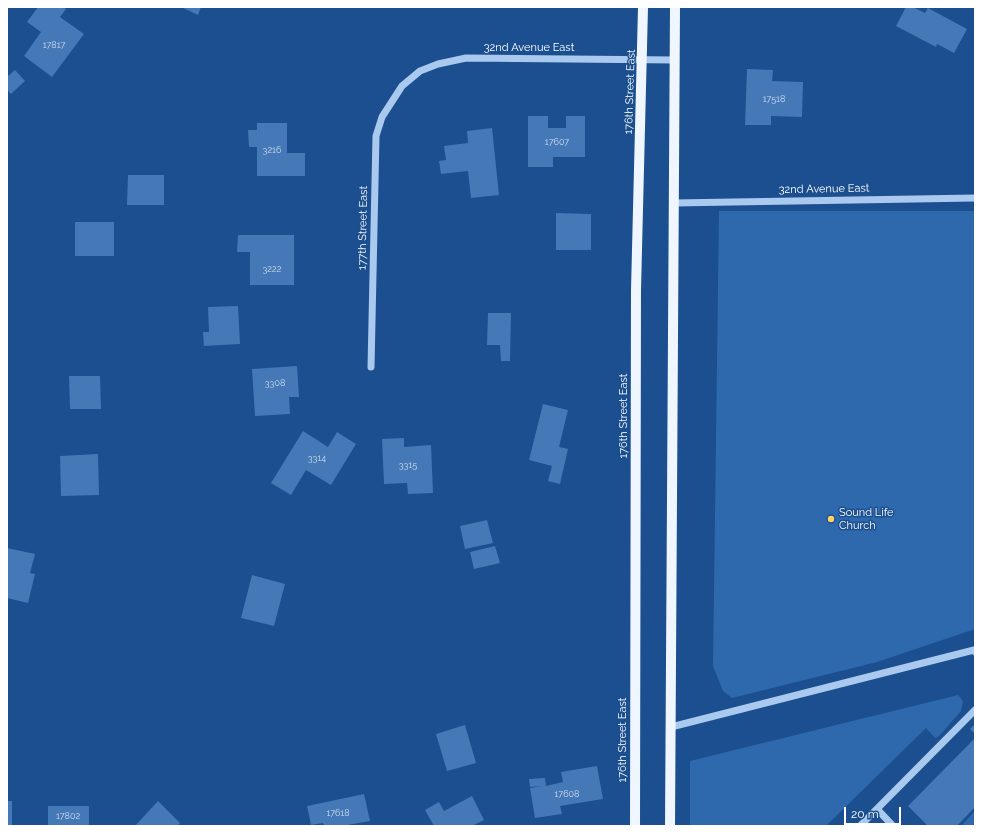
<!DOCTYPE html>
<style>
body{margin:0}
#map{position:relative;width:982px;height:833px;overflow:hidden;background:#1b4f8f;font-family:Raleway,sans-serif}
canvas{display:block}
.frame{position:absolute;inset:0;border:8px solid #fff;pointer-events:none}
.scale{position:absolute;left:844px;top:807px;width:57px;height:18px;box-sizing:border-box;border:2px solid #fff;border-top:0;padding-left:5px;font-size:12px;line-height:14px;white-space:nowrap;color:#fff;-webkit-text-stroke:3px #1b4f8f;paint-order:stroke}
</style>
<div id="map">
<canvas width="982" height="833"></canvas>
<div class="frame"></div>
<div class="scale">20 m</div>
</div>
<script>
const c = document.querySelector('canvas').getContext('2d');
c.lineJoin = 'round';
function paint(path, color) {
  c.fillStyle = color;
  c.fill(path, 'evenodd');
}
function poly(rows) {
  const path = new Path2D();
  for (const r of rows) {
    path.moveTo(r[0], r[1]);
    for (let i = 2; i < r.length; i += 2) path.lineTo(r[i], r[i + 1]);
  }
  return path;
}
function strokePath(path, color, width, dash) {
  c.strokeStyle = color;
  c.lineWidth = width;
  c.lineCap = dash ? 'butt' : 'round';
  c.setLineDash(dash || []);
  c.stroke(path);
}
function write(font, color, halo, rows, align = 'center') {
  c.font = font + ' Raleway,sans-serif';
  c.lineWidth = 3;
  c.setLineDash([]);
  c.textBaseline = 'middle';
  c.strokeStyle = halo;
  c.fillStyle = color;
  for (const [text, x, y, turn = 0] of rows) {
    c.save();
    c.translate(x, y);
    c.rotate((+turn || 0) * Math.PI / 180);
    c.textAlign = isNaN(turn) ? turn : align;
    if (halo) c.strokeText(text, 0, 0);
    c.fillText(text, 0, 0);
    c.restore();
  }
}
paint(poly([
 [719,211,975,211,975,629,877,662,732,698,723,691,713,666],
 [958,695,963,701,961,711,939,736,935,738,926,728,826,826,690,826,690,761],
 [974,812,975,826,961,826]
]), '#2e69ad');
paint(poly([
 [38,7,63,7,66,9,60,17,84,34,52,77,24,56,41,32,27,22],
 [181,7,201,7,198,15],
 [906,7,913,7,925,13,928,8,967,29,954,53,937,44,936,47,896,26],
 [747,69,773,70,772,81,803,82,802,117,771,116,771,125,745,125],
 [15,70,25,81,11,94,7,90,7,77],
 [528,116,548,116,548,128,566,128,566,116,585,116,585,157,553,157,553,167,528,167],
 [257,123,287,123,287,153,305,153,305,176,257,176,257,147,249,147,248,130,257,130],
 [492,128,499,195,471,198,468,171,441,174,439,161,446,160,444,146,468,143,467,131],
 [128,175,164,175,164,205,127,205],
 [556,213,591,214,591,250,556,250],
 [75,222,114,222,114,256,75,256],
 [238,235,294,235,294,285,250,285,250,252,237,252],
 [238,306,240,344,204,346,203,332,209,332,208,307],
 [488,313,511,313,510,361,501,361,500,345,487,345],
 [297,366,299,397,289,397,290,414,255,416,252,369],
 [69,376,100,376,101,409,70,409],
 [543,404,568,410,559,447,568,449,560,484,548,481,552,466,529,460],
 [303,431,328,447,337,432,356,444,331,485,306,470,291,495,271,483],
 [404,438,404,447,431,445,433,493,408,494,407,483,384,484,382,439],
 [98,454,99,495,61,496,60,456],
 [487,520,493,543,465,549,460,526],
 [495,546,500,563,474,569,470,552],
 [7,548,35,554,30,573,35,574,28,603,7,598],
 [252,575,285,584,274,626,241,618],
 [975,724,975,734,970,729],
 [465,725,476,763,447,771,436,734],
 [975,738,975,807,957,826,928,826,908,806],
 [597,766,603,799,560,806,562,814,535,818,530,788,541,786,530,787,529,779,545,778,546,786,563,782,561,772],
 [364,794,370,821,342,826,324,826,323,823,311,825,307,806],
 [472,796,484,820,472,826,434,826,425,810,439,802,444,811],
 [7,801,12,801,12,826,7,826],
 [158,801,180,823,178,826,135,826],
 [48,806,89,806,89,826,48,826]
]), '#4478b7');
strokePath(poly([
 [673,203,975,198],
 [371,367,376,136,382,117,402,86,420,71,438,64,466,58,674,60],
 [671,727,974,650,975,652],
 [877,809,893,826],
 [860,826,975,710]
]), '#a9c9ee', 7);
strokePath(poly([
 [635,826,636,290,643,7],
 [670,826,675,7]
]), '#f0f6ff', 10);
for (const [x, y, r, color] of [
 [831,519,4,"#ffd166"]
]) {
  const dot = new Path2D();
  dot.arc(x, y, r, 0, 2 * Math.PI);
  c.fillStyle = color;
  c.fill(dot);
  strokePath(dot, '#1b4f8f', 1.5);
}
write('9px', '#d0dded', null, [
 ["17817",54,45],
 ["17518",774,99],
 ["17607",557,142],
 ["3216",272,150],
 ["3222",272,269],
 ["3308",275,383],
 ["3314",317,458],
 ["3315",408,465],
 ["17608",567,794],
 ["17618",338,813],
 ["17802",68,816]
]);
write('11px', '#fff', '#1b4f8f', [
 ["32nd Avenue East",529,48],
 ["176th Street East",630,92,-88],
 ["32nd Avenue East",824,189,-1],
 ["177th Street East",363,228,-89],
 ["176th Street East",624,416,-90],
 ["176th Street East",623,740,-90]
]);
write('11px', '#fff', '#1b4f8f', [
 ["Sound Life",839,513],
 ["Church",839,526]
], 'left');
</script>
